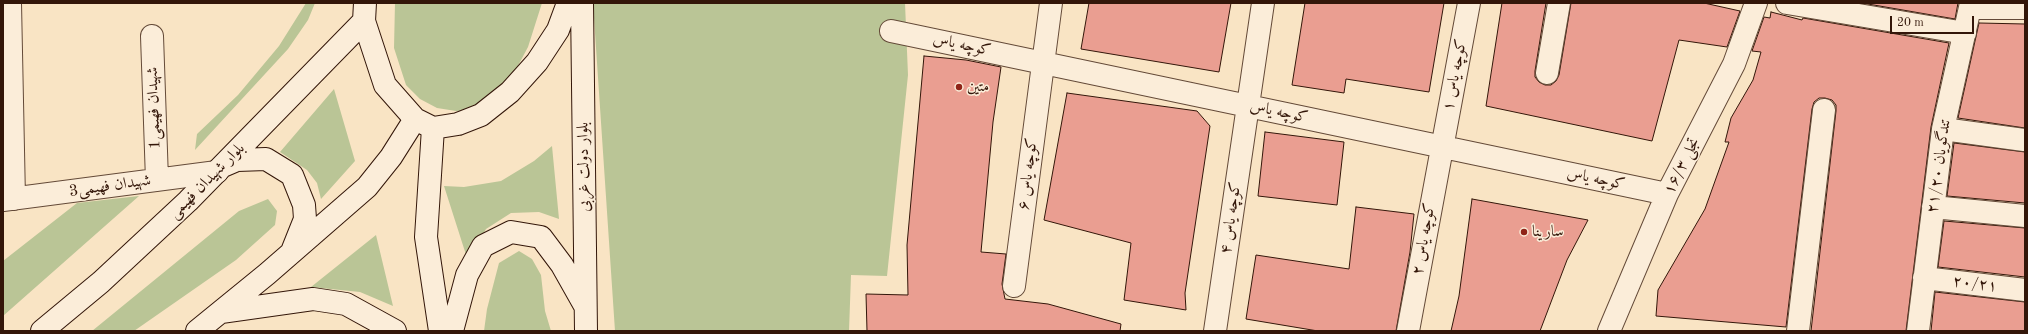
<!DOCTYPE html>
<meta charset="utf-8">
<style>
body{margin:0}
#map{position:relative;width:2028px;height:334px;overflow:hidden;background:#f9e4c4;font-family:"Old Standard TT",serif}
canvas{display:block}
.frame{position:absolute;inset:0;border:4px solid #331609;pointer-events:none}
.scale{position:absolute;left:1890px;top:16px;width:84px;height:18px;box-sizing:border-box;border:2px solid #331609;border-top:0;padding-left:5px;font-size:12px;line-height:14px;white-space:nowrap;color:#331609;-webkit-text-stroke:3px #fbedd9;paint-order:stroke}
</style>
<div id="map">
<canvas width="2028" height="334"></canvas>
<div class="frame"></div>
<div class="scale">20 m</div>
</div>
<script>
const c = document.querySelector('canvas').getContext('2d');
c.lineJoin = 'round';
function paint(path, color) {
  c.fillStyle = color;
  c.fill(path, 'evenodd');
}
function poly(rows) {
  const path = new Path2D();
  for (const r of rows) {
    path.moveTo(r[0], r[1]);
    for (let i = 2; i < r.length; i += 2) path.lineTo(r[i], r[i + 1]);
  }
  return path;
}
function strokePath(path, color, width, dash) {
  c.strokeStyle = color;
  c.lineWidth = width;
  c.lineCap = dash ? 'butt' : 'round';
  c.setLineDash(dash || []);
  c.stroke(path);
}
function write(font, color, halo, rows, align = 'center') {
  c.font = font + ' "Old Standard TT",Amiri,serif';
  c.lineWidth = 3;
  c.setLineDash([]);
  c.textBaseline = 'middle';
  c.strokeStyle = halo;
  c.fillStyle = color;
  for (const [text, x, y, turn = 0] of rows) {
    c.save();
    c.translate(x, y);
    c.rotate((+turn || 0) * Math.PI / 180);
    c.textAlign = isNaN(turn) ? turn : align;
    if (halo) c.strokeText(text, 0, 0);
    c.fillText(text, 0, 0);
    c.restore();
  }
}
paint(poly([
 [306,3,315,3,308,20,288,49,195,150,197,134,238,95,279,46],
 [395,3,542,3,528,47,512,77,479,110,456,111,437,108,420,99,406,85,394,48],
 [593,3,905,3,908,75,887,276,851,275,849,331,615,331],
 [334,89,355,161,321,199,317,183,307,170,280,152],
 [552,146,559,219,539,212,511,213,486,229,468,261,444,186,464,187,501,181,534,161],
 [139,196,3,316,3,261,77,203],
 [268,199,277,211,275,225,236,260,134,331,92,331,239,211],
 [376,235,393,306,360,292,311,287],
 [519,251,532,259,541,275,545,311,551,331,484,331,487,309,499,263]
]), '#bac596');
const building = poly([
 [1089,3,1231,3,1219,72,1081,49,1089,3],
 [1305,3,1444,3,1429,92,1346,79,1344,93,1292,85,1305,3],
 [1502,3,1546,3,1535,71,1535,77,1539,82,1545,85,1551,85,1556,81,1559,75,1571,3,1704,3,1740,11,1727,47,1679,40,1652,141,1486,106,1502,3],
 [1862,3,1958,3,1955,19,1862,3],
 [1771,12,1802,20,1803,18,1949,43,1931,127,1906,331,1811,331,1836,111,1836,105,1832,100,1825,98,1819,98,1814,102,1812,109,1786,327,1656,316,1658,290,1705,209,1729,142,1725,142,1731,118,1753,80,1761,52,1752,51,1764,17,1770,18,1771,12],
 [1979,23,2025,24,2025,128,1958,118,1979,23],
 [924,56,966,60,1001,67,993,122,981,252,1006,254,1002,284,1005,299,1048,304,1121,324,1120,331,867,331,866,294,908,295,907,245,924,56],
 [1067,93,1197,111,1210,126,1185,293,1186,310,1124,300,1131,243,1044,220,1067,93],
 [1265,132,1344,142,1337,205,1258,196,1265,132],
 [1954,143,2025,152,2025,203,1947,196,1954,143],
 [1472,199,1588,220,1567,260,1540,331,1451,331,1459,296,1472,199],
 [1356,207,1414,214,1410,252,1396,331,1318,331,1246,319,1256,255,1349,269,1356,207],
 [1944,221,2025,228,2025,277,1938,267,1944,221],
 [1935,292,2025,302,2025,331,1931,331,1935,292]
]);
paint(building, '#ea9e91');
strokePath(building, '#331609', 1);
const street = poly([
 [10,3,14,199],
 [1787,3,1965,33],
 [1970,8,2025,8],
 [891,31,1667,194],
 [152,36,157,180],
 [1547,73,1559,3],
 [1943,129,2024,140],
 [3,200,217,172],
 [1933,207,2025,216],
 [1924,278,2025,290],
 [1014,286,1051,3],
 [1215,331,1263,3],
 [1408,331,1469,3],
 [1609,331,1667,194,1734,64,1756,3],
 [1798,331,1824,110],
 [1918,331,1943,129,1971,3]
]);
const secondary = poly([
 [365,3,364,21,385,85,415,119,433,128,458,124,481,115,510,92,537,62,558,30,568,3],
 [582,3,586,331],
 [433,128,426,237,440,331],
 [223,166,237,160,266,159,292,175,304,205,305,219,293,249],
 [221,312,313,299,346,304,395,331],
 [42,331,101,282,188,201,364,21],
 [197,331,267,274,367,187,391,157,415,119],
 [452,331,467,275,483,246,511,232,541,237,562,265,584,304]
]);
strokePath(street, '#644a38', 24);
strokePath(secondary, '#331609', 24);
strokePath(street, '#fbedd9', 22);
strokePath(secondary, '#fbedd9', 22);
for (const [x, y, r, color] of [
 [959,87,4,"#8f2418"],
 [1524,232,4,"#8f2418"]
]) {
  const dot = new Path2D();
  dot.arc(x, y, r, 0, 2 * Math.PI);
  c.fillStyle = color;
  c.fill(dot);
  strokePath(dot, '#fbedd9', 1.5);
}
write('16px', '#331609', '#fbedd9', [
 ["کوچه یاس",962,45,12],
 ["کوچه یاس ۱",1455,75,-79],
 ["1شهیدان فهیمی",154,108,-92],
 ["کوچه یاس",1279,112,12],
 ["۱۶/۳ تجلی",1682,166,-63],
 ["۲۱/۲۰ تندگویان",1939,166,-82],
 ["بلوار دولت غربی",584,167,-91],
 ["کوچه یاس ۶",1028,174,-83],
 ["کوچه یاس",1596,179,12],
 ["بلوار شهیدان فهیمی",207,181,-45],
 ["3شهیدان فهیمی",110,186,-8],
 ["کوچه یاس ۴",1231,218,-82],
 ["کوچه یاس ۲",1424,239,-80],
 ["۲۰/۲۱",1975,284,7]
]);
write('16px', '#331609', '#fbedd9', [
 ["متین",967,87],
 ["سارینا",1532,232]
], 'left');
</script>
